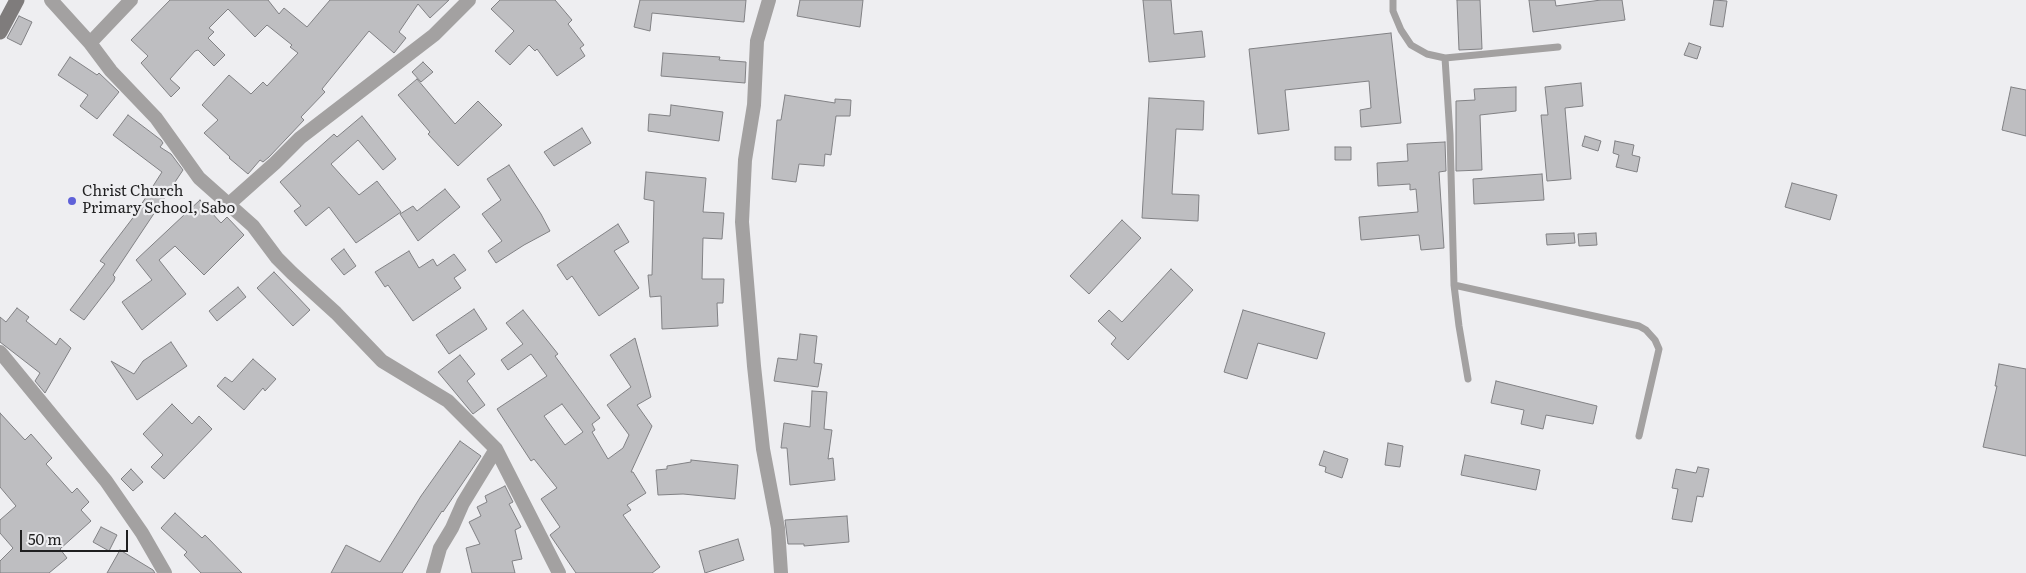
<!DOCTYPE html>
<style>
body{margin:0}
#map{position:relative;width:2026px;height:573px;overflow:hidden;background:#eeeef1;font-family:Literata,serif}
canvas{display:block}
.scale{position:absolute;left:20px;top:530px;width:108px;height:22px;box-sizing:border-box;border:2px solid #1f1f20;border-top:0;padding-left:6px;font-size:15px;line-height:18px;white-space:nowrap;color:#1f1f20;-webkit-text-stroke:4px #eeeef1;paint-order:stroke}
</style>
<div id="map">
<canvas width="2026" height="573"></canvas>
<div class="scale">50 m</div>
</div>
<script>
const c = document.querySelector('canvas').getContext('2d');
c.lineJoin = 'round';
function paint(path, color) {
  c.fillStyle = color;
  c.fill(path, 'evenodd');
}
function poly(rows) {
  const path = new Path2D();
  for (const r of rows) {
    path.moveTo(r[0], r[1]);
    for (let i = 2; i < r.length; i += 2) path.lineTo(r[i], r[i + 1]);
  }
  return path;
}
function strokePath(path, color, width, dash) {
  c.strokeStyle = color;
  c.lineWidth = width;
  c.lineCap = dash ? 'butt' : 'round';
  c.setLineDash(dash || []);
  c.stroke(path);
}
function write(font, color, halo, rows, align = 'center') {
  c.font = font + ' Literata,serif';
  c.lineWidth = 4.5;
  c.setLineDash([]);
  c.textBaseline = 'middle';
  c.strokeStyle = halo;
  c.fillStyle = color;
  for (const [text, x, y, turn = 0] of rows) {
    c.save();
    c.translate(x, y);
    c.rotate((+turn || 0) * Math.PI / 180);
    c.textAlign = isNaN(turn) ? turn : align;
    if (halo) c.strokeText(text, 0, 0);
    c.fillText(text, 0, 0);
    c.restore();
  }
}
const building = poly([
 [170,0,268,0,279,14,284,8,307,27,330,0,449,0,430,18,418,4,399,32,406,38,394,53,369,31,322,89,325,92,301,117,304,120,269,157,263,162,260,160,248,174,229,158,230,157,204,133,218,120,202,105,229,75,251,94,263,82,267,86,298,53,290,47,292,45,267,25,255,37,228,9,209,28,214,32,208,38,225,55,214,66,198,50,195,51,170,79,180,88,171,97,141,63,148,56,131,40,170,0],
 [500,0,555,0,572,20,568,24,584,45,580,48,585,56,557,76,537,49,535,51,529,45,510,65,495,51,514,31,491,9,500,0],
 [640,0,746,0,744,22,652,13,650,31,634,27,640,0],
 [800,0,863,0,860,27,797,16,800,0],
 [1143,0,1171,0,1174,34,1202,31,1205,57,1149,62,1143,0],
 [1457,0,1480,0,1482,49,1459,50,1457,0],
 [1529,0,1555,0,1556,6,1601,0,1622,0,1625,20,1533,32,1529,0],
 [1714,0,1727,1,1723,27,1710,25,1714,0],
 [19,16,32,22,21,45,7,38,19,16],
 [1391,33,1401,123,1361,127,1360,110,1371,108,1369,81,1285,90,1289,130,1258,134,1249,49,1391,33],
 [1689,43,1701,47,1697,59,1684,55,1689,43],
 [663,53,720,57,719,60,746,62,745,83,661,76,663,53],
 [70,57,97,75,99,73,119,92,97,119,80,106,88,95,58,75,70,57],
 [423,62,433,72,421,82,412,72,423,62],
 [417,79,455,124,478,101,502,125,458,166,428,134,430,132,398,95,417,79],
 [1581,83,1583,106,1565,108,1571,179,1547,181,1541,115,1548,115,1545,87,1581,83],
 [1516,87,1516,111,1480,115,1482,170,1456,171,1456,101,1475,100,1474,89,1516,87],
 [2011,87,2026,90,2026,136,2002,130,2011,87],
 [785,95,835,103,835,99,851,100,850,116,836,116,831,155,825,154,824,166,799,164,796,182,772,179,777,120,781,120,785,95],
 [1149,98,1204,101,1203,130,1176,129,1172,194,1199,195,1198,221,1142,218,1149,98],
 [671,105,723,112,719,141,648,131,649,114,670,116,671,105],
 [128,115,161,140,163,143,160,147,171,154,183,170,113,275,115,277,114,281,84,320,70,310,105,264,100,261,132,219,162,172,113,135,128,115],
 [362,116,396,159,383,170,358,140,331,164,359,195,377,181,401,212,356,243,329,207,306,226,294,211,301,206,280,182,334,134,337,137,362,116],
 [582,128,591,143,554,166,544,152,582,128],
 [1585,136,1601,141,1598,151,1582,146,1585,136],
 [1615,141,1634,145,1632,155,1640,157,1637,172,1616,167,1619,155,1613,153,1615,141],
 [1445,142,1446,171,1439,172,1444,248,1421,250,1419,235,1361,240,1359,217,1418,212,1416,189,1410,190,1410,184,1378,186,1377,163,1408,161,1407,144,1445,142],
 [1335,147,1351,147,1351,160,1335,160,1335,147],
 [509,165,541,214,550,231,524,245,496,263,488,251,502,241,482,214,501,200,487,179,509,165],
 [646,172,706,178,703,212,724,213,722,239,703,238,702,279,724,279,723,303,717,303,718,326,662,329,661,296,650,297,648,275,652,275,654,201,644,199,646,172],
 [1542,174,1544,200,1474,204,1473,179,1542,174],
 [1792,183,1837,195,1830,220,1785,207,1792,183],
 [445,189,460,207,418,241,400,214,413,206,417,211,445,189],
 [200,200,221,223,227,217,244,235,204,275,175,246,159,260,186,294,142,330,122,302,152,280,136,260,200,200],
 [1122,220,1141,238,1089,294,1070,276,1122,220],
 [618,224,629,242,614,251,639,288,599,316,572,276,567,280,557,265,618,224],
 [1574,233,1575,243,1547,245,1546,234,1574,233],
 [1596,233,1597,245,1579,246,1578,234,1596,233],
 [344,249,356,266,344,275,331,259,344,249],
 [409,251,419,268,433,259,437,266,454,254,466,270,454,278,461,288,413,321,388,285,385,287,375,272,409,251],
 [1171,269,1193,290,1128,360,1111,344,1116,338,1098,321,1109,310,1122,322,1171,269],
 [274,272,310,310,293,326,257,288,274,272],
 [238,287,246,297,217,321,209,311,238,287],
 [17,308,29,317,26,321,56,345,60,338,71,348,45,393,35,381,40,373,0,342,0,317,6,322,17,308],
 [474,309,487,329,449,354,436,335,474,309],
 [523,310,558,354,555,356,600,418,592,424,595,430,592,432,608,459,623,448,629,435,607,405,631,387,610,355,635,338,651,397,637,405,652,426,631,472,633,472,646,493,627,505,631,510,623,515,660,567,652,573,576,573,550,535,560,527,541,499,557,488,534,459,531,461,497,409,547,376,531,354,508,370,501,360,523,344,506,323,523,310],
 [562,404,583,432,565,445,544,416,562,404],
 [1243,310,1325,333,1317,359,1258,343,1247,379,1224,372,1243,310],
 [800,334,817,336,814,363,822,364,818,387,774,381,778,358,797,360,800,334],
 [171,342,187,366,137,400,111,361,134,374,143,361,171,342],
 [460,355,475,374,467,381,485,405,473,414,438,372,460,355],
 [253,359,276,379,265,391,263,388,244,410,217,386,225,377,232,382,253,359],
 [1999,364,2026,369,2026,456,1983,447,1997,386,1995,386,1999,364],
 [1496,381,1597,406,1593,424,1546,415,1543,429,1521,424,1524,410,1491,403,1496,381],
 [812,391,827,392,824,429,832,430,828,459,833,458,835,480,790,485,787,448,781,448,784,423,810,427,812,391],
 [172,404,192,424,199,416,212,429,164,479,151,467,163,455,143,434,172,404],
 [0,413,25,440,31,434,52,458,46,464,72,493,77,488,89,502,81,510,91,521,60,549,67,558,49,573,0,573,0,561,13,548,0,533,0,520,16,506,0,487,0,413],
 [460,441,481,456,443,512,442,511,402,573,331,573,346,545,380,562,421,496,460,441],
 [1388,443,1403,446,1400,467,1385,465,1388,443],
 [1324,451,1348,459,1342,478,1325,472,1326,467,1319,465,1324,451],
 [1465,455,1540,470,1536,490,1461,475,1465,455],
 [691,460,738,465,735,499,683,494,658,495,656,470,667,469,667,466,691,462,691,460],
 [1698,467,1709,469,1703,497,1697,496,1692,522,1672,519,1678,489,1672,488,1676,469,1696,473,1698,467],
 [131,469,143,482,133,491,121,479,131,469],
 [505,486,513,502,509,504,521,527,515,530,522,559,512,561,515,573,472,573,466,548,480,544,469,522,481,516,477,507,487,502,485,496,505,486],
 [175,513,202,538,205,535,242,573,201,573,184,555,187,552,161,528,175,513],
 [847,516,849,542,804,546,804,544,788,544,785,520,847,516],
 [101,527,117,535,109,551,93,542,101,527],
 [738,539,744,560,705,573,699,551,738,539],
 [120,550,153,570,155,573,107,573,120,550]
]);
paint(building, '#bebec1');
strokePath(building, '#818184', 1);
strokePath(poly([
 [1393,0,1393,11,1401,30,1411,45,1427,54,1445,58,1558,47],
 [1445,58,1450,135,1454,285,1459,326,1468,379],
 [1454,285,1639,326,1646,330,1655,340,1659,349,1639,436]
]), '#a3a1a1', 7);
strokePath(poly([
 [51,0,90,43,111,71,156,118,199,178,253,226,277,258,292,273,336,313,382,361,448,401,496,449,559,573],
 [769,0,757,41,754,105,745,160,742,222,754,366,763,449,778,528,781,573],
 [90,43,131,0],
 [229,204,275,163,300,138,434,35,469,0],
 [0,352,106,481,142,533,165,573],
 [433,573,440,548,452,528,463,503,496,449]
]), '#a3a1a1', 14);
strokePath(poly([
 [0,32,17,0]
]), '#7f7c7c', 15);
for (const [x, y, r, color] of [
 [72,201,5,"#5f61d9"]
]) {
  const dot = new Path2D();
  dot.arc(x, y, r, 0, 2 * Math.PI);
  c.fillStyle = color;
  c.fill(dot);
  strokePath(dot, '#eeeef1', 2);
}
write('15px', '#1f1f20', '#eeeef1', [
 ["Christ Church",82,192],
 ["Primary School, Sabo",82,209]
], 'left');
</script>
